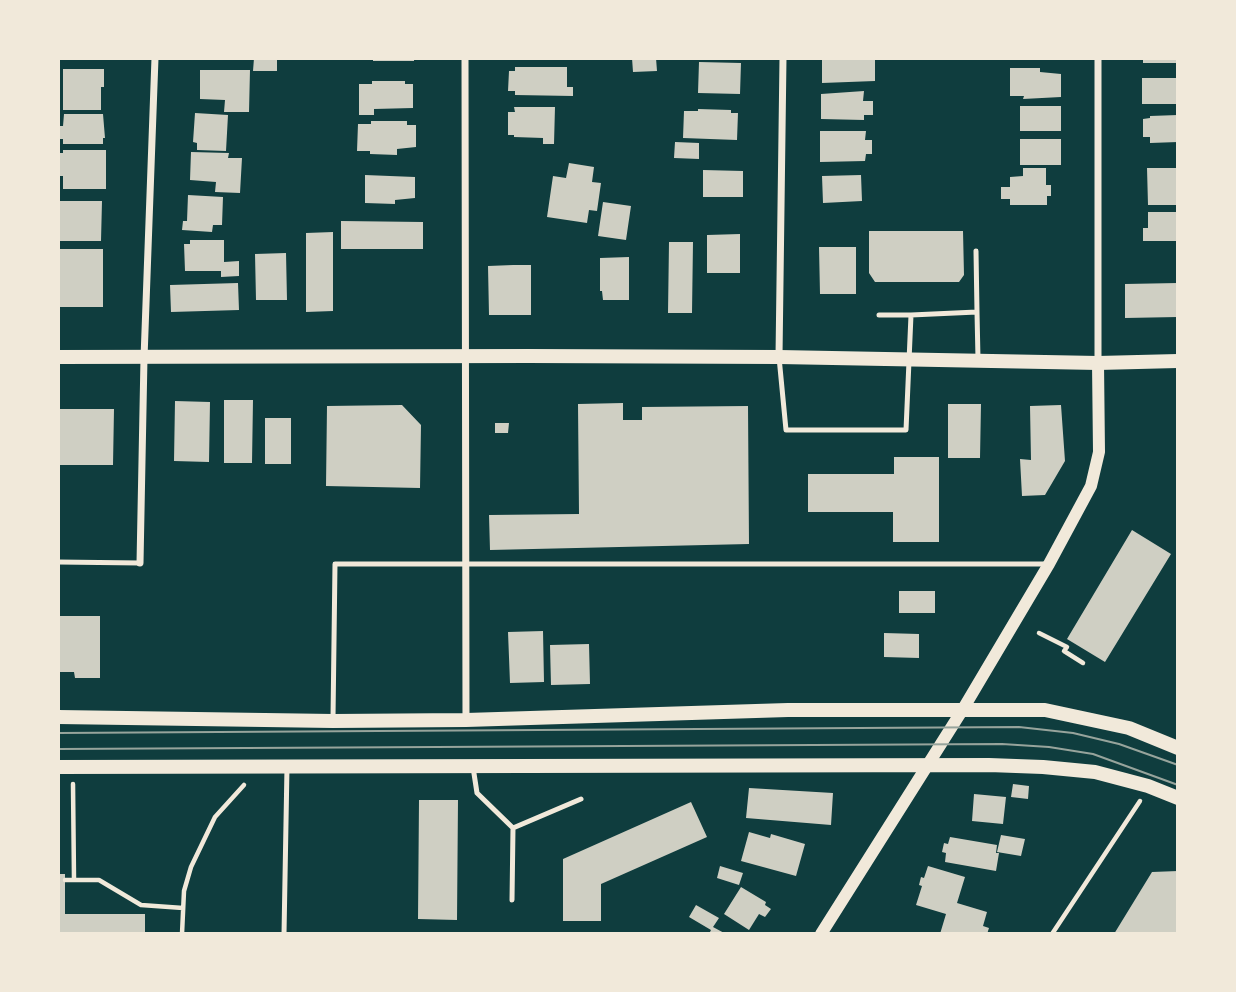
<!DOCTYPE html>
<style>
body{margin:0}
#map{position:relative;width:1236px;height:992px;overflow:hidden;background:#0f3d3e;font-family:Overpass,sans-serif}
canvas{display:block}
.frame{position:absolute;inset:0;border:60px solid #f1e9da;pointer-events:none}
</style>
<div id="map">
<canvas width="1236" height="992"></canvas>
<div class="frame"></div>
</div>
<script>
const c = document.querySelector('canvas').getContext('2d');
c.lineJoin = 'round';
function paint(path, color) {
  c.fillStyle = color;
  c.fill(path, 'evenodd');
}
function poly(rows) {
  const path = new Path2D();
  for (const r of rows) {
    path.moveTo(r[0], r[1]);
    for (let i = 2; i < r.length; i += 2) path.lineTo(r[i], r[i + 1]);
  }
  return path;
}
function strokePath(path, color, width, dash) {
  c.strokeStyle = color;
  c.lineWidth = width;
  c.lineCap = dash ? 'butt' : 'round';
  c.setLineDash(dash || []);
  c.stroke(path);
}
paint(poly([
 [254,58,277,58,277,71,253,71],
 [373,58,414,58,414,61,373,61],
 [632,58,656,58,657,71,633,72],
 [822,58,875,58,875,81,822,83],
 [1143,58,1178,58,1178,63,1143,63],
 [699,62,741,63,740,94,698,93],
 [515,67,567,67,567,87,573,87,573,96,515,95,515,91,508,91,509,71,515,71],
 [1010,68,1040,68,1040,72,1061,74,1061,97,1023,99,1024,96,1010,96],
 [63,69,104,69,104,87,101,87,101,110,63,110],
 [200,70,250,70,249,112,224,112,225,100,200,99],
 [1142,78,1178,78,1178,104,1142,104],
 [372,81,405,81,405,84,413,84,413,108,374,109,374,115,359,115,359,84,372,84],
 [864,91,863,101,873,101,873,115,864,115,864,120,821,119,821,94],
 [1020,106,1061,106,1061,131,1020,131],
 [514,107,555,107,554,144,543,144,543,138,514,137,514,135,508,135,508,112,515,112],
 [698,109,731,110,731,113,738,113,737,140,683,138,684,111,698,111],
 [195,113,228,115,226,151,197,150,197,143,193,142],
 [64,114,103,114,105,138,103,138,103,144,63,144,63,139,58,139,58,126,63,126],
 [1178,115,1178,142,1150,143,1150,137,1143,137,1143,119,1150,118,1150,116],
 [371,121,407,121,407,125,416,125,416,147,397,149,397,155,370,154,370,151,357,151,358,124,371,124],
 [820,131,866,131,865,140,872,140,872,154,866,154,865,161,820,162],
 [1020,139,1061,139,1061,165,1020,165],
 [675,142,699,143,699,159,674,158],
 [63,150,106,150,106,189,63,189,63,176,58,176,58,153,63,153],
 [191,152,229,153,228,158,242,158,240,193,215,192,216,182,190,180],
 [569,163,594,167,592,182,601,183,597,211,589,210,587,223,547,217,553,176,566,178],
 [1023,168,1046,168,1046,185,1051,185,1051,196,1047,196,1047,205,1010,205,1010,199,1001,199,1001,187,1010,187,1010,177,1023,176],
 [1147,168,1178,168,1178,205,1148,205],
 [703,170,743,171,743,197,703,197],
 [365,175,415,177,415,198,395,200,395,204,365,203],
 [861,175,862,201,823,203,822,176],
 [188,195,223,197,222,225,213,225,212,232,182,230,183,221,187,221],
 [59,201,102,201,101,241,59,241],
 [603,202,631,206,626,240,598,236],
 [1148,212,1178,212,1178,241,1143,241,1143,228,1148,228],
 [341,221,423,222,423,249,341,249],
 [869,231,963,231,964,275,959,282,875,282,869,273],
 [333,232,333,311,306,312,306,233],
 [740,234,740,273,707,273,707,235],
 [190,240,224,240,224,262,239,261,239,276,221,277,221,271,185,271,184,244,190,244],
 [669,242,693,242,692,313,668,313],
 [819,247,856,247,856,294,820,294],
 [58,249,103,249,103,307,58,307],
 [286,253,287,300,256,300,255,254],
 [629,257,629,300,603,300,602,291,600,291,600,258],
 [513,265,531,265,531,315,489,315,488,266],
 [238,283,239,310,171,312,170,285],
 [1178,283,1178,317,1125,318,1125,284],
 [224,400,253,400,252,463,224,463],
 [175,401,210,402,209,462,174,461],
 [623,403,623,420,642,420,642,407,748,406,749,544,490,550,489,515,579,514,578,404],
 [948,404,981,404,980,458,948,458],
 [402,405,421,425,420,488,326,486,327,406],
 [1061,405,1065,461,1045,495,1022,496,1020,459,1031,460,1030,406],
 [58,409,114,409,113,465,58,465],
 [265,418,291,418,291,464,265,464],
 [495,423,509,423,508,433,495,433],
 [894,457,939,457,939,542,893,542,893,512,808,512,808,474,894,474],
 [1132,530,1171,554,1105,662,1067,639],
 [899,591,935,591,935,613,899,613],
 [58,616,100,616,100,678,75,678,74,672,58,672],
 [543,631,544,682,510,683,508,632],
 [884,633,919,634,919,658,884,657],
 [589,644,590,684,551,685,550,645],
 [1013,784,1029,786,1028,799,1011,797],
 [749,788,833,793,831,825,746,818],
 [974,794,1006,797,1003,824,972,821],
 [419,800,458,800,457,920,418,919],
 [691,802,707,837,601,884,601,921,563,921,563,859],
 [749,832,770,838,771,834,805,844,796,876,741,861],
 [1001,835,1025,839,1021,856,997,852],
 [950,837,997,845,996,853,999,853,996,871,945,862,946,853,942,852,944,843,948,844],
 [720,866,743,873,739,885,717,878],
 [928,866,965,877,957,903,987,912,983,926,989,928,987,934,940,934,946,914,916,905,922,886,919,885,921,877,924,878],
 [1178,871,1178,934,1114,934,1152,872],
 [58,874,65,874,65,914,145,914,145,934,58,934],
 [741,887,766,902,765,905,771,909,765,917,759,914,749,930,724,914],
 [696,905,719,918,713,927,726,934,709,934,711,930,689,917]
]), '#cfcfc3');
strokePath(poly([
 [1039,633,1067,647,1064,651,1083,663],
 [73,784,74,880],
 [65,880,99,880,141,905,183,908],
 [182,934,184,891,191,867,215,817,244,785],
 [1052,934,1140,801]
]), '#f1e9da', 4.5);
strokePath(poly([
 [976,251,977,312],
 [911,315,977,312,978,359],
 [779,357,786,430,906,430,911,315,879,315],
 [58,562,140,563],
 [333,718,335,564,1049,564],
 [473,767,477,793,513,828],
 [512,900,513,828,581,799],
 [284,934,287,767]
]), '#f1e9da', 5);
strokePath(poly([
 [465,58,466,720],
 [779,356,783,58],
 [1098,363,1098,58],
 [140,563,144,358,155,58]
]), '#f1e9da', 7);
strokePath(poly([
 [821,934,963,709,1049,564,1091,486,1099,452,1098,363]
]), '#f1e9da', 12);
strokePath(poly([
 [58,357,528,356,779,357,1098,363,1178,361],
 [58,717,333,721,466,720,788,710,1045,710,1129,728,1178,748],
 [58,767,989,765,1043,767,1095,772,1148,786,1178,798]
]), '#f1e9da', 14);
strokePath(poly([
 [58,733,1019,727,1073,733,1119,744,1178,765],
 [58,749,1002,744,1049,747,1093,754,1178,785]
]), '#97a49c', 2);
</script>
